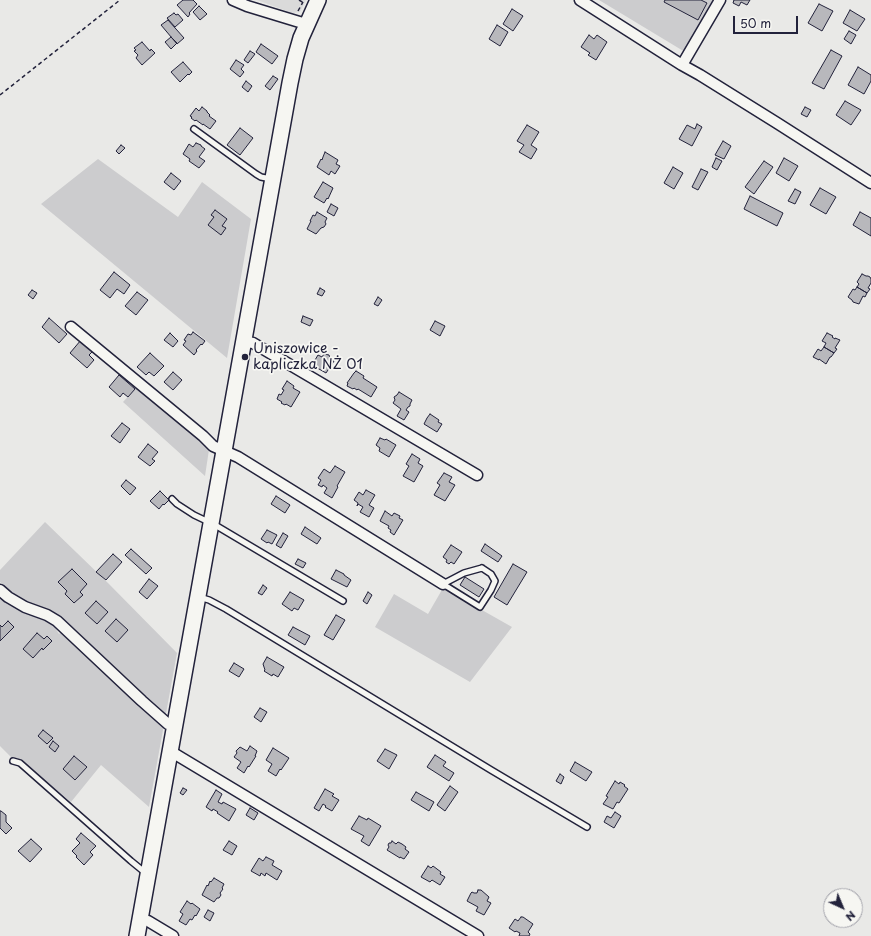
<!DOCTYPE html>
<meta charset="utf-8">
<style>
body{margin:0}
#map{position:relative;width:871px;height:936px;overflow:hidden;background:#e9e9e7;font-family:"Playpen Sans",sans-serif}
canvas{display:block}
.north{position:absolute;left:823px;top:888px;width:40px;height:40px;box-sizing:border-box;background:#f6f6f2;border:1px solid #a1a1a9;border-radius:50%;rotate:136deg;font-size:11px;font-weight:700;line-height:16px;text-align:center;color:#22223b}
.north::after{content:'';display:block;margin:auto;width:14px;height:18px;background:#22223b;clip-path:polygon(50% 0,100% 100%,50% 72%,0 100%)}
.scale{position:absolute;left:733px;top:16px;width:65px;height:18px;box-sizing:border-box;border:2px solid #22223b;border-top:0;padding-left:5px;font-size:12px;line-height:14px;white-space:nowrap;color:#22223b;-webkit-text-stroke:3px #f6f6f2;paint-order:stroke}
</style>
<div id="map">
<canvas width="871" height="936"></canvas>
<div class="north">N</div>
<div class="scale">50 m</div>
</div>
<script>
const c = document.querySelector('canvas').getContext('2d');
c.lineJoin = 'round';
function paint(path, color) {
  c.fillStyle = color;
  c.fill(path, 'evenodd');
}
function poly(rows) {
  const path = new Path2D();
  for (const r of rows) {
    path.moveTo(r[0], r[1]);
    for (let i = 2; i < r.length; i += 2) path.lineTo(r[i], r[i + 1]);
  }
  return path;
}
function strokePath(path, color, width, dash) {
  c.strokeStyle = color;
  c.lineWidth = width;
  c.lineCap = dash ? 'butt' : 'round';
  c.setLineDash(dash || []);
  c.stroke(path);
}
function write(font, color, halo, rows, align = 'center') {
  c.font = font + ' "Playpen Sans",sans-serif';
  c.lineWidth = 3.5;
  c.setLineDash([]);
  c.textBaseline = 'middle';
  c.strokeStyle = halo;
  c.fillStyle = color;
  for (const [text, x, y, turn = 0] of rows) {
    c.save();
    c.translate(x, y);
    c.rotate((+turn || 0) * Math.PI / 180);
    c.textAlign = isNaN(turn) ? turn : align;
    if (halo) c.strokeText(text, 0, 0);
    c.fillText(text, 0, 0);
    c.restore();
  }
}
paint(poly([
 [257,0,306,0,300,12,292,13]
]), '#dadada');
paint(poly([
 [599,0,716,0,685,52],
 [98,159,178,217,202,182,251,219,227,358,41,204],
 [141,383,210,443,205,476,123,402,135,389],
 [45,522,108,583,177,653,149,807,101,765,71,802,17,758,14,760,0,746,0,595,12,606,22,611,25,607,47,615,59,634,66,627,49,612,19,598,0,582,0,570],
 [443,588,512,627,470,682,375,627,394,594,428,614]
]), '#ccccce');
const building = poly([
 [183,0,193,0,197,4,189,13,190,14,188,17,177,5,183,0],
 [665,0,701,0,707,3,698,20,664,2,665,0],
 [734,0,750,0,747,5,741,2,739,6,733,3,734,0],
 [819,4,833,11,822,31,808,23,819,4],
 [199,6,207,14,200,20,193,12,199,6],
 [512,9,523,16,513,31,503,24,512,9],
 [850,10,865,19,857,31,843,23,850,10],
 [174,13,176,15,178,14,183,20,175,27,167,18,174,13],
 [168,20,184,38,177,44,161,25,168,20],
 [497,25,508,32,500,46,489,39,497,25],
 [849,31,856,35,851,44,844,39,849,31],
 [589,35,594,39,597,35,607,42,596,60,588,55,590,53,581,47,589,35],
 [171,37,177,43,171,49,165,42,171,37],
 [142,42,150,51,151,49,155,53,142,65,136,58,138,55,134,51,136,50,134,48,142,42],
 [261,44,278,56,272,64,256,52,261,44],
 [831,50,842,56,824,89,812,83,831,50],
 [250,51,255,54,248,63,244,60,250,51],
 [236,60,244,65,241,69,244,72,240,77,230,69,236,60],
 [183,62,192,72,189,75,188,74,180,82,171,72,183,62],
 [858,67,871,75,871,81,864,94,848,85,858,67],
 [273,76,278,79,270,90,265,86,273,76],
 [246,81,252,86,248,92,242,87,246,81],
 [845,101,861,110,851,125,836,115,845,101],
 [202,107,207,111,207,112,210,115,209,116,216,121,210,129,203,124,203,125,196,120,195,121,191,118,192,117,190,116,196,108,199,111,202,107],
 [805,107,811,110,807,117,801,114,805,107],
 [697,124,702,127,692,146,679,139,687,125,695,129,697,124],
 [527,125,539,132,531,145,537,149,531,159,519,152,524,145,517,141,527,125],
 [240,128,253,138,240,155,227,145,240,128],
 [723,141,731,146,724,159,715,155,723,141],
 [196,143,201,145,201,146,205,149,199,157,205,161,199,168,189,161,190,159,183,154,189,144,193,147,196,143],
 [121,145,125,148,119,154,116,151,121,145],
 [325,152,338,160,336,164,340,166,335,174,331,171,329,175,317,167,321,159,322,160,323,157,325,152],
 [716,158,722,161,717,170,712,167,716,158],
 [784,158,798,166,789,181,776,173,784,158],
 [764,161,773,167,754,194,745,187,764,161],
 [673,167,683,173,674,189,664,183,673,167],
 [701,169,708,172,698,190,692,187,701,169],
 [171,173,181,181,174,190,164,182,171,173],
 [323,182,333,188,328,199,327,198,324,203,314,197,323,182],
 [820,188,836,197,826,214,810,205,820,188],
 [795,189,801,192,795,204,788,201,795,189],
 [750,196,783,213,777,226,744,209,750,196],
 [331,204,338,208,334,216,327,212,331,204],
 [215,210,227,219,222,226,226,228,221,235,208,225,214,217,211,215,215,210],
 [317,212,327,218,325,222,326,224,324,227,321,228,316,234,307,229,311,221,310,221,313,215,315,216,317,212],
 [860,212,871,218,871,236,853,225,860,212],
 [114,272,130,285,124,294,117,289,110,298,100,290,114,272],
 [862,274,866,276,868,276,870,277,871,279,871,283,868,288,870,289,867,293,857,287,859,284,857,282,862,274],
 [857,287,867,293,865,297,863,296,859,304,853,302,852,300,848,297,853,289,855,290,857,287],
 [320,288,325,291,322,296,317,294,320,288],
 [32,290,37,293,33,299,28,295,32,290],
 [137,292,148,300,136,315,125,306,137,292],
 [378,297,382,300,378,306,374,304,378,297],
 [303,316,313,320,310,326,301,322,303,316],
 [49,318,67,334,59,343,42,327,49,318],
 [435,321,445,326,440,336,430,330,435,321],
 [193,332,205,341,202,345,201,344,196,350,197,351,194,355,183,345,186,341,184,340,188,334,191,335,193,332],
 [170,333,178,341,173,347,164,340,170,333],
 [827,333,833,336,832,337,835,339,835,338,840,340,835,348,837,349,834,353,824,347,826,343,822,341,827,333],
 [81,340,93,351,89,355,94,360,87,368,70,353,81,340],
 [824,347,834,353,831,357,830,357,826,364,819,359,819,360,813,357,818,349,821,351,824,347],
 [150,353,164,366,154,376,149,372,146,375,137,367,150,353],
 [324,354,329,355,330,358,329,359,334,361,326,373,312,365,318,355,322,357,324,354],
 [356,371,364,376,363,378,377,387,371,397,358,389,357,390,354,388,353,389,347,386,348,383,347,383,354,373,356,371],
 [173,372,182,380,173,390,164,382,173,372],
 [119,375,135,389,128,397,123,393,120,397,109,387,119,375],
 [287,381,294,386,293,388,300,392,291,407,286,404,285,405,281,403,282,402,277,399,279,394,281,395,284,390,282,389,287,381],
 [399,392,412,400,410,404,410,406,408,407,406,410,409,412,404,420,397,416,401,409,393,403,395,400,394,397,397,395,399,392],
 [430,414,439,420,438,422,442,424,437,432,424,424,427,418,430,414],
 [122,423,130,429,120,443,111,436,122,423],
 [380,438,385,440,386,439,396,445,389,457,379,451,380,448,376,445,380,438],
 [148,444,158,452,152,459,155,461,150,466,138,457,148,444],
 [412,454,420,459,418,463,423,466,414,482,403,476,409,466,406,464,412,454],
 [335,466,345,472,337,486,338,487,332,498,324,493,327,488,323,485,322,487,318,485,321,480,318,478,324,469,330,473,335,466],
 [444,473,452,477,449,482,455,485,445,501,434,495,440,485,437,483,444,473],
 [126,480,136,488,130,495,121,486,126,480],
 [366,490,375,495,369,505,374,508,369,517,360,512,363,507,358,504,357,506,358,503,354,500,359,492,363,495,366,490],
 [160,491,169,500,164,505,163,504,159,509,150,501,160,491],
 [276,496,290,505,285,513,271,504,276,496],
 [385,511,392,516,394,513,400,516,399,518,403,520,394,535,390,532,391,530,388,528,389,526,380,521,385,511],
 [305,527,321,538,317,544,301,534,305,527],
 [267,530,277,535,272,544,268,542,267,543,261,539,267,530],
 [283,533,288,536,281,548,276,545,283,533],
 [485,544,502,556,498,562,481,551,485,544],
 [451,545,462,552,454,564,451,562,449,564,446,562,447,560,443,557,451,545],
 [131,549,152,568,146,574,125,555,131,549],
 [113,554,122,562,106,580,96,572,113,554],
 [298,559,306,563,303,568,295,564,298,559],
 [513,564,527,572,507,605,494,597,513,564],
 [72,569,87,584,80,592,83,595,74,603,65,594,67,591,58,582,72,569],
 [336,570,344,574,344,575,351,580,347,587,331,579,336,570],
 [465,577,484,589,479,597,460,585,465,577],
 [149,579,158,586,147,599,139,592,149,579],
 [263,585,267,588,262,595,258,593,263,585],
 [290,592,304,600,298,610,294,608,292,611,282,604,290,592],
 [368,592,372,595,367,604,363,601,368,592],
 [96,601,108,612,97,624,85,613,96,601],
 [336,615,345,620,333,640,324,635,336,615],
 [116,619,128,630,117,642,105,631,116,619],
 [8,621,14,627,0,641,0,625,2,627,8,621],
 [293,627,310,636,305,645,288,635,293,627],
 [37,633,44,639,47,636,52,641,43,650,42,648,33,658,23,649,37,633],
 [267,657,284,667,278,677,273,674,272,676,264,671,265,670,263,664,267,657],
 [234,663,244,669,239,677,229,671,234,663],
 [260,708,267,712,261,722,254,717,260,708],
 [43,730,53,738,47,744,38,736,43,730],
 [53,741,59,746,55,752,49,747,53,741],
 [250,746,257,751,255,756,256,756,249,767,248,766,244,773,237,768,241,762,234,757,237,753,236,751,240,747,247,751,250,746],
 [273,748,289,758,281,770,280,769,276,776,268,771,272,764,266,760,273,748],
 [385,749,397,755,389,769,377,761,385,749],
 [435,755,446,762,443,766,454,773,449,781,427,767,435,755],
 [74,756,87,767,75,780,63,769,74,756],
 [575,762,592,772,586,781,570,771,575,762],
 [560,774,564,777,561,784,556,781,560,774],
 [615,781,619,784,620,782,625,785,624,786,628,789,619,803,617,802,613,809,603,804,608,797,606,796,615,781],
 [450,786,458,792,445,811,437,805,450,786],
 [183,788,187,790,183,795,180,793,183,788],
 [325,789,334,794,332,796,339,800,332,811,325,807,326,806,323,804,319,811,314,808,325,789],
 [216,790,222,794,218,802,222,804,223,802,236,809,229,821,217,813,218,812,213,809,212,811,206,807,216,790],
 [416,792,434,802,429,811,411,800,416,792],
 [250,808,258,813,254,820,246,815,250,808],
 [0,811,1,811,6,815,6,822,12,828,6,834,0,828,0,811],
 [615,812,621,816,614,828,604,822,607,816,611,818,615,812],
 [359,816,367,820,368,818,381,826,369,846,361,841,364,836,351,829,359,816],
 [81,833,96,846,90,852,93,855,84,865,76,857,77,856,72,851,80,843,76,839,81,833],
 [31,839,42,849,30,862,18,851,31,839],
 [229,841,237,846,232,855,223,850,229,841],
 [392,841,396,844,398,842,402,844,406,847,405,849,409,852,404,859,400,857,400,858,387,850,389,847,388,845,389,843,391,843,392,841],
 [266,857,274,861,272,865,282,871,277,880,266,873,265,876,261,873,260,876,251,871,259,858,263,861,266,857],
 [428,866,431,868,433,866,441,872,440,874,445,877,440,885,432,880,430,882,421,877,428,866],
 [214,878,224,884,222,888,223,889,220,893,221,895,219,898,217,898,214,902,202,895,207,885,208,886,210,881,211,882,214,878],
 [478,890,481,890,489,897,487,901,491,903,484,915,476,911,478,907,467,901,471,893,472,892,474,893,477,893,478,890],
 [187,901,191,904,192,903,200,909,196,916,195,915,192,920,190,919,186,925,179,921,183,914,180,912,187,901],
 [208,910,214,913,210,921,204,917,208,910],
 [521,917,523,917,533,924,528,932,530,934,529,936,519,936,520,933,516,931,515,932,509,928,515,919,518,921,521,917]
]);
paint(building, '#b8b8bc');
strokePath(building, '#22223b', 1);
const lane = poly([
 [194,129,256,174,261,177,271,179],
 [172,499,177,504,194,515,215,525,343,601],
 [482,568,491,574,495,581,491,590,480,607,443,584,464,573,482,568],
 [199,597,209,600,226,609,491,770,587,827],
 [13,761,20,763,131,861,142,870,146,872]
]);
const street = poly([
 [233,0,247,6,306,24],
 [580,0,682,65,700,75,777,123,871,183],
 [682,65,720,0],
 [71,327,203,436,213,446,238,457,443,584],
 [243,341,253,343,477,475],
 [0,590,8,597,25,607,47,615,57,621,142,701,168,724,175,726],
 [170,752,175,754,478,936],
 [141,919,148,921,173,936]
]);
const secondary = poly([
 [137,936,290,83,295,59,301,38,318,0]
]);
strokePath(lane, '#22223b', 8);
strokePath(street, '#22223b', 13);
strokePath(secondary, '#22223b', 18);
strokePath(poly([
 [299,0,304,3],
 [298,11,303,2],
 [0,95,120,0]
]), '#22223b', 1.5, [4, 3]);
strokePath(lane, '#f6f6f2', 5);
strokePath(street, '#f6f6f2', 10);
strokePath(secondary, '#f6f6f2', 15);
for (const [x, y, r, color] of [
 [245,357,4,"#22223b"]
]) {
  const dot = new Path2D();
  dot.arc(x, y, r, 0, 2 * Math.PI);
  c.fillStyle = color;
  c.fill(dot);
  strokePath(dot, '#f6f6f2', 1.5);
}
write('14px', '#22223b', '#f6f6f2', [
 ["Uniszowice -",253,349],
 ["kapliczka NŻ 01",253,365]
], 'left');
</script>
